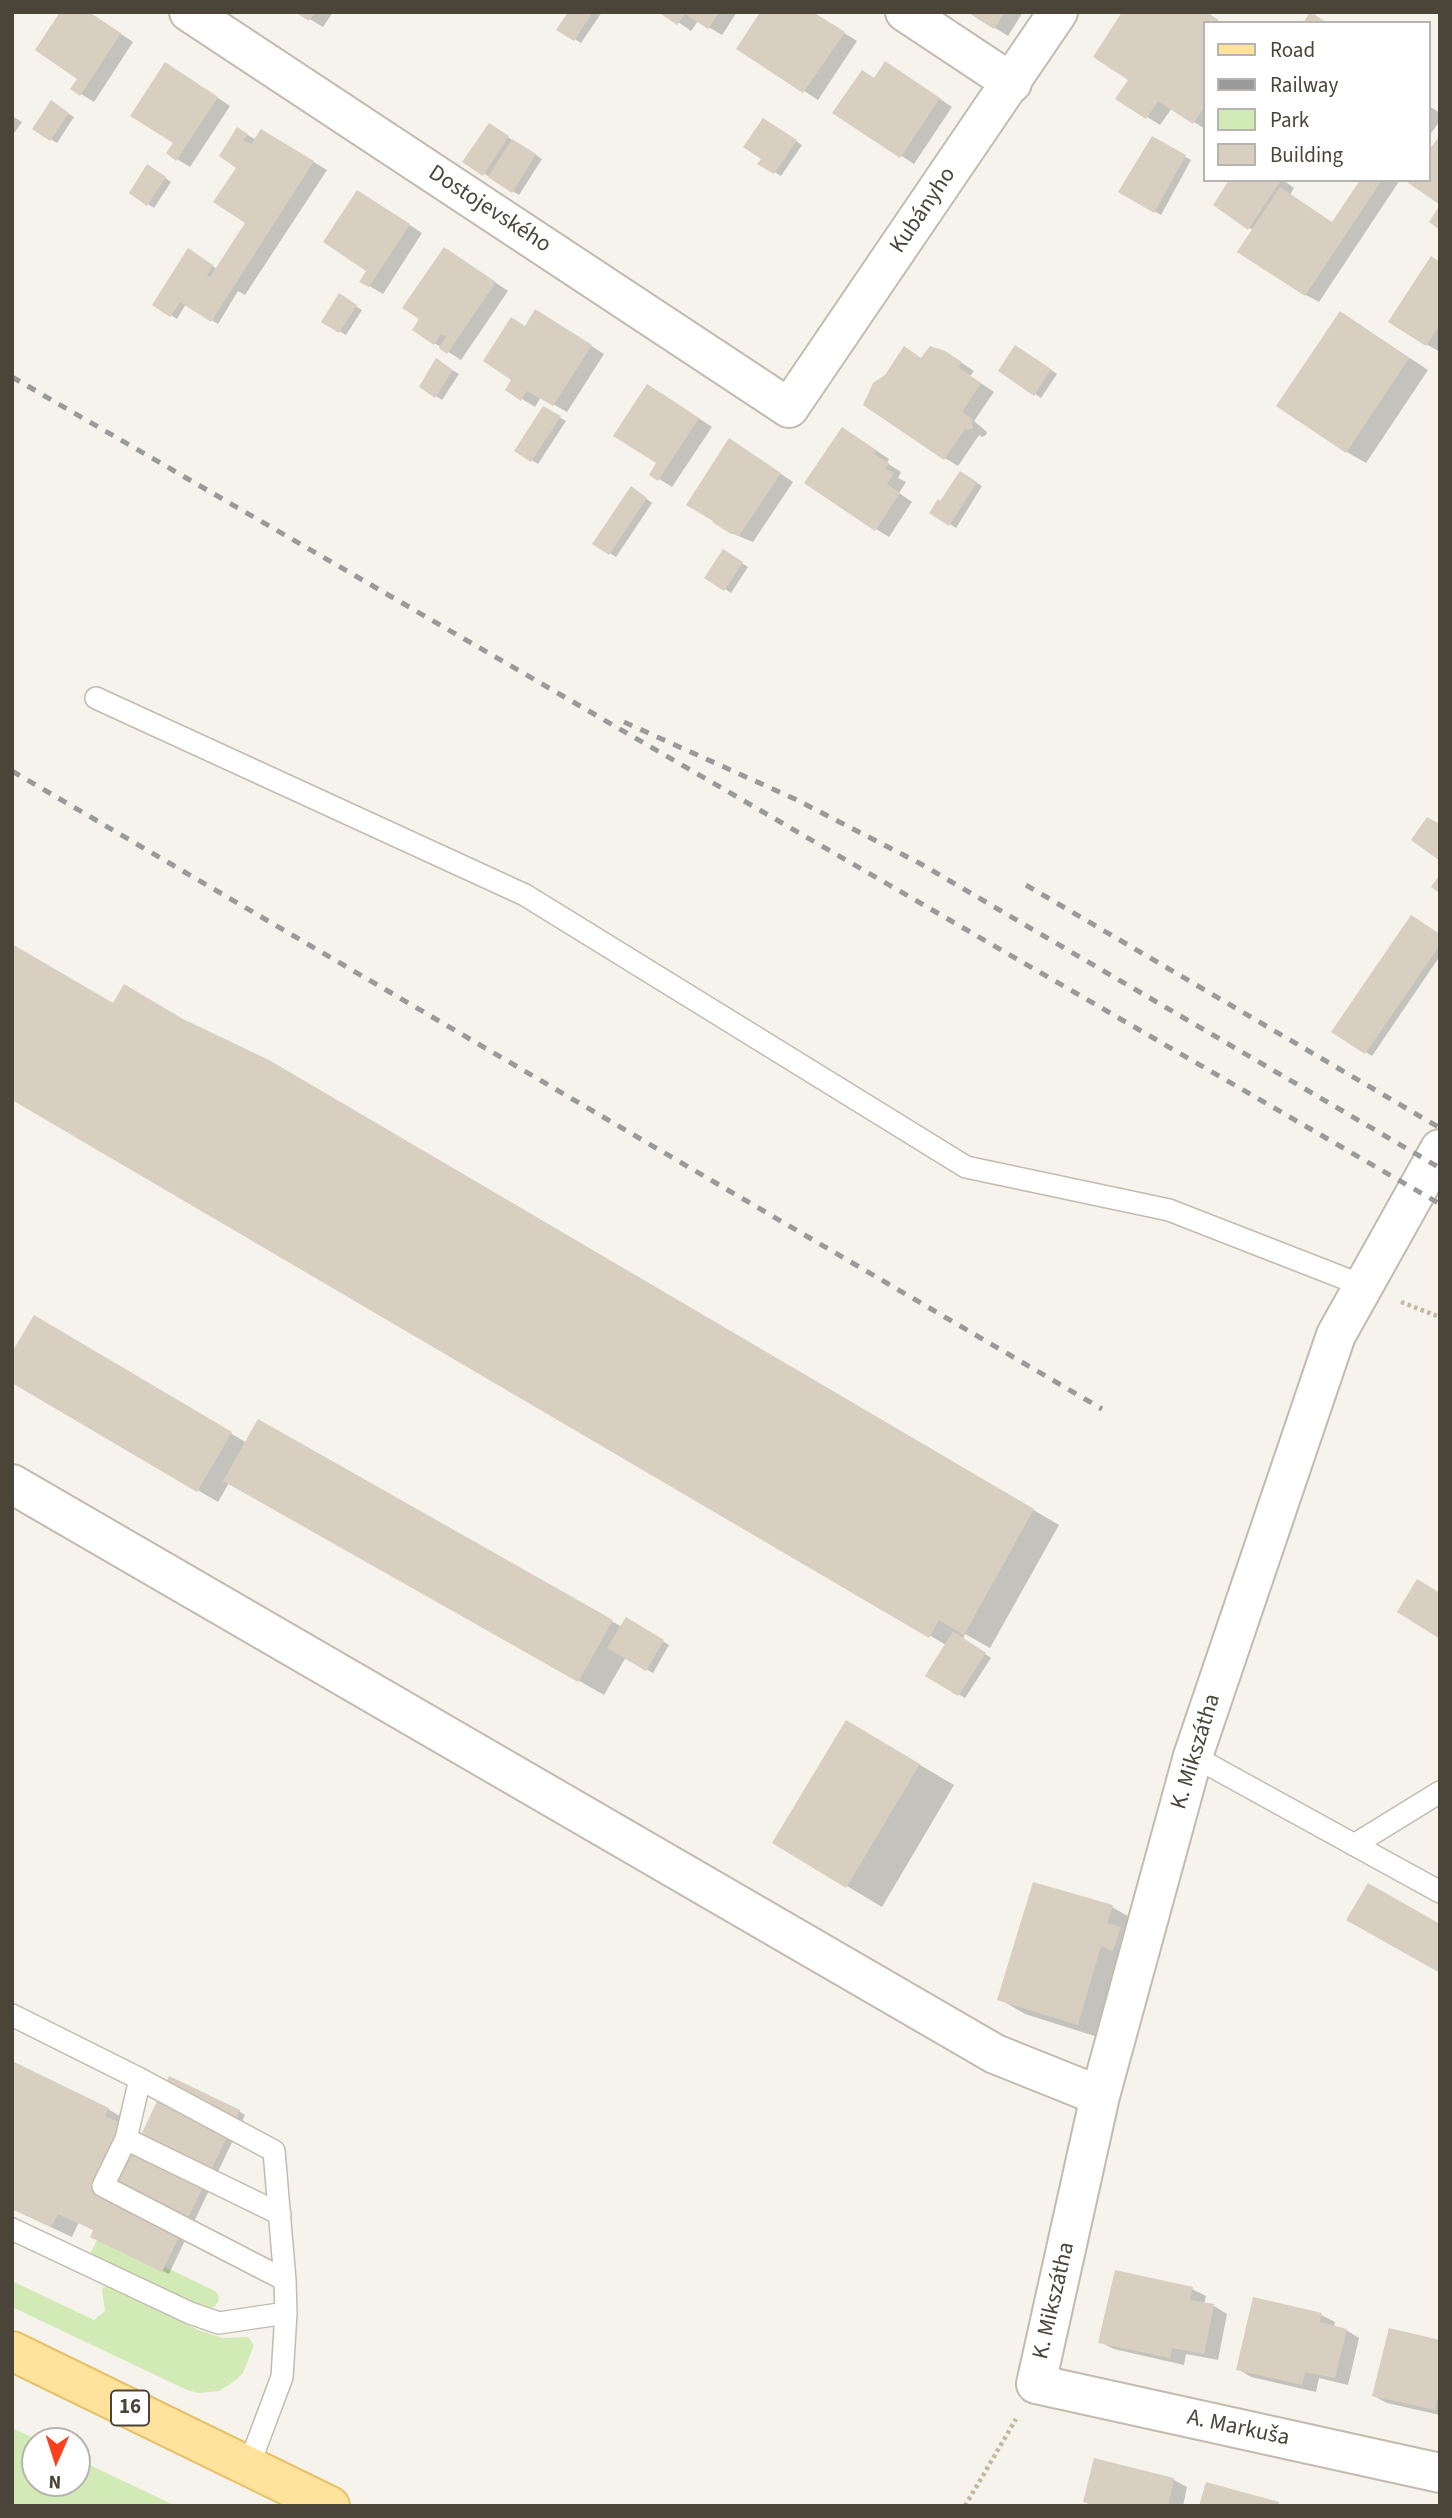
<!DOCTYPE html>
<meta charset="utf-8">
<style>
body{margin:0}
#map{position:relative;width:1452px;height:2518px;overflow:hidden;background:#f6f3ec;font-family:"Source Sans 3",sans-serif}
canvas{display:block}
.frame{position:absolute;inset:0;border:14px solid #4b4439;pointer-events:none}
.legend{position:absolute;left:1203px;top:21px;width:228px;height:161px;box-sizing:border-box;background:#fff;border:2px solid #b7b4b0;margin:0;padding:9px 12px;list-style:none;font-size:21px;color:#4b4439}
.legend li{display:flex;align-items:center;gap:14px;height:35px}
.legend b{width:35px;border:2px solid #b7b4b0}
.north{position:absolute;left:21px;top:2427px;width:70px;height:70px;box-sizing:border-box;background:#fff;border:2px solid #b7b4b0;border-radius:50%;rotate:183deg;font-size:19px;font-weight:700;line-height:28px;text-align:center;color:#4b4439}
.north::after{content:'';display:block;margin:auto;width:24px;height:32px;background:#fc3f1d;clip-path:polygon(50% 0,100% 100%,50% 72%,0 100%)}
</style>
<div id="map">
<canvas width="1452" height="2518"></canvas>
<div class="frame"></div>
<ul class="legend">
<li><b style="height:9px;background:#ffe39c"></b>Road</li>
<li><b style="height:9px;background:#9a9a9a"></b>Railway</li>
<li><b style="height:19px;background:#d2eab5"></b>Park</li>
<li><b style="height:19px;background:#d8cfc1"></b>Building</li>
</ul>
<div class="north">N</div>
</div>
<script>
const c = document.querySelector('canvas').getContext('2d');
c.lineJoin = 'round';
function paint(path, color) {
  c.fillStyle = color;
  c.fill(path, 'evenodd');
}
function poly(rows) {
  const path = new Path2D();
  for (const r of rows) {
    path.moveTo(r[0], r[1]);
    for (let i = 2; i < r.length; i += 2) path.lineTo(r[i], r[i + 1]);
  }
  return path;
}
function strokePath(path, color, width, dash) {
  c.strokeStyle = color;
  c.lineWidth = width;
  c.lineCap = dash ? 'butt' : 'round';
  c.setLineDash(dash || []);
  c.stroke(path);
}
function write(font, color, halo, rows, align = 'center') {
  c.font = font + ' "Source Sans 3",sans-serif';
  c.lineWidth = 6;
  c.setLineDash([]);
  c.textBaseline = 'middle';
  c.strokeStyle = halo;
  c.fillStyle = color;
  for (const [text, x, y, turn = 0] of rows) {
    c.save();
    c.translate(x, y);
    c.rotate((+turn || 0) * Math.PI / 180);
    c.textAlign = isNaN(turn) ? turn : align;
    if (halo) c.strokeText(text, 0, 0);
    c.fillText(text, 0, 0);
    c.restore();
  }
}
paint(poly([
 [98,2238,111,2241,215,2291,219,2296,218,2302,214,2307,206,2308,90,2254],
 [12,2281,94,2320,105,2311,102,2290,103,2287,107,2287,201,2331,223,2338,248,2337,254,2345,243,2373,236,2380,219,2391,198,2393,187,2390,12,2307],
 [12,2428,40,2441,35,2441,35,2483,77,2483,77,2459,176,2506,12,2506]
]), '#d2eab5');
paint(poly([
 [88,12,133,42,94,102,81,94],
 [298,12,333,12,323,27],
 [570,12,602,12,581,43,559,29],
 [664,12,737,12,722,35,698,21,691,31],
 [811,12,857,41,818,100,739,48],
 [970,12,1023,12,1008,36],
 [1206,12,1222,23,1205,23,1205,129,1172,108,1160,125,1147,117],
 [899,71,952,107,914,164,835,112,875,80],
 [179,72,230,106,190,167,177,159,175,143],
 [51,103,74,117,57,143,34,129],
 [1429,106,1440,113,1440,121,1429,136],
 [12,116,22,122,12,136],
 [769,123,802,145,781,176,760,163,763,158],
 [489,125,542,159,519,195,465,162],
 [238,129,256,140,262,131,327,170,245,295,238,291,218,324,186,304,177,319,155,305,195,254,217,269,247,223,238,167],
 [1152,138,1191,160,1161,215,1121,192],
 [154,170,171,182,154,208,131,193],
 [1232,180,1283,180,1294,188,1290,195,1334,224,1362,180,1400,180,1319,302,1306,295,1254,231,1215,205],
 [371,200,422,233,383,294,361,281,368,270],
 [458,257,508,291,461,360,414,330],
 [1440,264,1440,352,1426,344],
 [340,296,362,310,346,335,323,321],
 [549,319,604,354,567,412,541,397,535,407,522,399,513,380],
 [1360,325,1428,370,1366,463,1347,452],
 [1022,350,1057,374,1041,398,1035,394],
 [922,359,959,361,974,371,970,376,994,392,974,421,987,432,986,435,982,437,979,435,958,466,945,458],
 [437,361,459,374,442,400,436,396],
 [661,393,712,427,672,487,651,474,659,463],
 [544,408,566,421,538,464,516,450],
 [856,437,889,459,887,463,901,472,898,478,906,482,899,493,912,502,889,537,876,529],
 [743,448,793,482,753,542,731,533],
 [961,473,982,486,956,528,932,513],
 [637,492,652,503,616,557,594,543],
 [724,551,748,567,731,593,707,577],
 [1440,936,1440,956,1372,1056,1334,1032],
 [114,1005,183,1020,268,1061,1059,1525,990,1648,965,1634,963,1639,991,1658,965,1698,927,1675,946,1645,12,1098],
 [35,1317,247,1443,259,1422,622,1627,627,1619,669,1645,653,1673,626,1657,604,1695,229,1483,218,1502,12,1381],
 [847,1722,954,1785,882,1907,775,1843],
 [1112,1907,1138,1922,1104,2039,1025,2014,999,1999],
 [108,2109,128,2121,125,2127,143,2135,239,2111,245,2115,169,2274,98,2240,95,2230,79,2222,72,2237,12,2209],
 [1192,2289,1206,2296,1204,2304,1214,2306,1227,2314,1218,2360,1186,2354,1184,2365,1114,2349,1100,2342],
 [1321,2315,1335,2322,1334,2327,1346,2330,1359,2338,1348,2385,1319,2378,1316,2392,1251,2377,1238,2369],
 [1440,2342,1440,2415,1387,2403,1374,2396],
 [1096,2460,1174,2480,1187,2487,1183,2506,1093,2506,1085,2502]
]), '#0003');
paint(poly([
 [60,12,89,12,121,33,80,96,70,89,77,79,35,50],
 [295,12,315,12,309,21],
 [568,12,593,12,574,41,556,30],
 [662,12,719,12,708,29,685,14,677,25,661,14],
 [760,12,813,12,845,32,803,93,736,49],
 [967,12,1005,12,994,29],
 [1122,12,1207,12,1218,20,1216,23,1205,23,1205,106,1193,124,1158,101,1146,119,1115,99,1128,80,1093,57],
 [1310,12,1311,12,1327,23,1303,23],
 [885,61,940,98,900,158,832,113,862,70,874,78],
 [165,62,218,97,176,161,166,153,173,143,130,116],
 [51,100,69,113,50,141,32,129],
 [763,118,797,140,774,174,757,164,761,159,743,147],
 [489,123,509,136,483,176,462,162],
 [237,127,248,134,243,140,251,144,261,129,314,161,211,322,180,302,170,317,152,305,188,248,213,265,207,275,210,277,245,223,213,202,236,168,219,156],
 [1440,135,1440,205,1407,182,1429,180,1429,150],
 [1152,136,1186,155,1154,213,1118,192],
 [512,139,536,154,512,193,488,177],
 [147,164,166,177,147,206,129,193],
 [1229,180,1281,180,1248,230,1213,205],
 [1360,180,1382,180,1305,296,1237,252,1280,187,1332,222],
 [357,190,410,224,369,287,359,282,366,271,323,242],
 [1440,205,1440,230,1429,222],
 [444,247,496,282,447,354,439,348,446,337,441,334,434,345,412,330,419,319,402,308],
 [1431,256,1440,262,1440,324,1426,346,1388,322],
 [339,293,357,305,339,333,321,322],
 [535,309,592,345,553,406,527,391,521,401,505,390,511,380,483,361,511,317,525,326],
 [1340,311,1409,358,1346,453,1276,406],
 [1015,345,1051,369,1034,396,998,371],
 [904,346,921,358,930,346,945,351,962,362,958,367,981,383,962,412,972,419,973,428,968,430,965,429,944,460,863,405,873,383,885,375],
 [436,358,453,370,435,398,419,387],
 [647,384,699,418,658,481,649,475,656,463,613,436],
 [543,406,561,416,531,462,514,451],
 [842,427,876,450,874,454,889,463,885,469,894,473,887,484,900,493,875,531,804,483],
 [729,438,781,473,739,536,732,532,731,534,712,522,713,521,686,505],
 [960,471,977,482,949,526,929,513,938,499,940,501],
 [631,486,647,498,609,555,592,544],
 [723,549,743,562,724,591,704,578],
 [1427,817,1440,824,1440,861,1411,840],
 [1440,874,1440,893,1431,887],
 [1411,915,1440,934,1440,945,1365,1054,1331,1032],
 [12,944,113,1003,124,984,183,1019,269,1060,1034,1509,964,1635,939,1620,929,1638,12,1100],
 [34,1315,232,1432,197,1492,12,1383,12,1352],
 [258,1419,613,1620,578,1682,223,1481],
 [1417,1579,1440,1593,1440,1639,1397,1612],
 [626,1617,664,1640,646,1671,607,1648],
 [953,1631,986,1653,958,1696,925,1676],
 [846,1720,920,1764,846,1888,772,1843],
 [1033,1882,1113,1905,1107,1923,1121,1927,1113,1951,1101,1946,1078,2025,997,2000],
 [1368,1883,1440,1924,1440,1973,1346,1920],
 [12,2061,109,2108,105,2116,142,2133,169,2076,240,2110,162,2272,90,2237,93,2230,58,2214,51,2227,12,2209],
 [1115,2270,1193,2287,1190,2300,1214,2304,1204,2354,1172,2348,1170,2358,1098,2343],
 [1253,2297,1322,2313,1320,2322,1347,2329,1335,2378,1305,2372,1302,2385,1236,2370],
 [1389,2328,1440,2340,1440,2400,1437,2400,1435,2410,1372,2396],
 [1094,2458,1174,2478,1168,2506,1097,2506,1083,2502],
 [1206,2482,1279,2502,1278,2506,1199,2506]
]), '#d8cfc1');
const service = poly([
 [96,698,525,895,966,1167,1169,1210,1364,1286],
 [1193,1756,1440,1892],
 [1354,1845,1440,1792],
 [12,2015,140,2079,274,2151,285,2280,286,2313,282,2377,249,2465],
 [140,2079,126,2139,103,2186,285,2280],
 [126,2139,280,2214],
 [12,2229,190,2313,219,2323,286,2313]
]);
const minor = poly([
 [189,12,789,408,1058,12],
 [905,12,1012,83],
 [1440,1149,1336,1335,1193,1756,1100,2096,1036,2384,1440,2473],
 [12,1484,995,2054,1100,2096]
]);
const primary = poly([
 [12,2351,330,2506]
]);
strokePath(service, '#c2bbae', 24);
strokePath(minor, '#c2bbae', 42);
strokePath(primary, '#e6c16a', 42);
strokePath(poly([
 [1401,1302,1440,1317],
 [965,2506,1016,2419]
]), '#c4b79f', 4.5, [3.5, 3.5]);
strokePath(service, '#fff', 21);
strokePath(minor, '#fff', 38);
strokePath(primary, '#ffe39c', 38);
strokePath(poly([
 [12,377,1440,1204],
 [624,722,795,799,921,864,1440,1168],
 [12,771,1102,1409],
 [1026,885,1440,1128]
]), '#9a9a9a', 5, [9, 9]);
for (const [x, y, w] of [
 [130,2408,38]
]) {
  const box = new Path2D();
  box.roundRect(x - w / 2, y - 17.5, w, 35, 5);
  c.fillStyle = '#fff';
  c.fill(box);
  strokePath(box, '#4b4439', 2);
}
write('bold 21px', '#4b4439', null, [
 ["16",130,2408]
]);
write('23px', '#4b4439', '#fff', [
 ["Dostojevského",489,210,33],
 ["Kubányho",924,211,-56],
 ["K. Mikszátha",1197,1752,-73],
 ["K. Mikszátha",1055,2301,-77],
 ["A. Markuša",1238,2429,12]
]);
</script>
